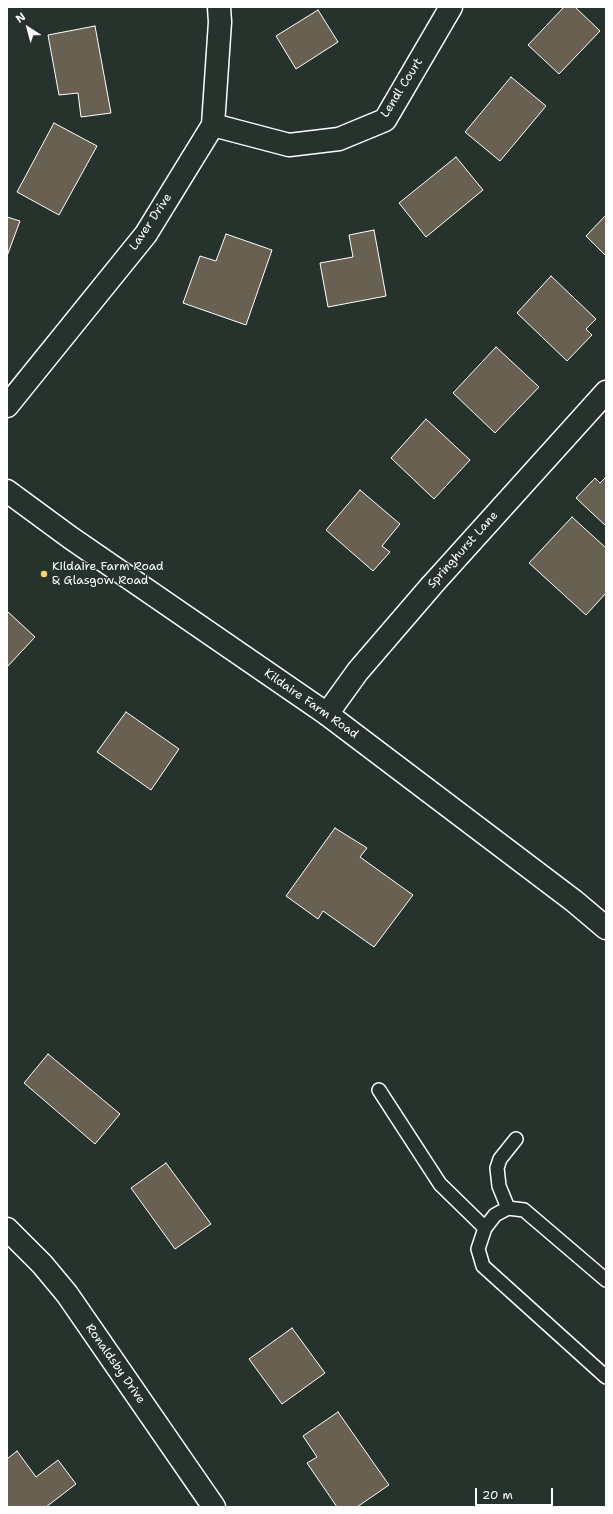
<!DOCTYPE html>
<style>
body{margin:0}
#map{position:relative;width:613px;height:1514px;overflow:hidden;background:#26332d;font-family:"Shantell Sans",sans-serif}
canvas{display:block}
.frame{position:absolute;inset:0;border:8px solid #fff;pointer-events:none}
.north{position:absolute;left:8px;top:8px;width:40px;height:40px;-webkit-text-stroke:3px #26332d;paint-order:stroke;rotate:324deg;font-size:11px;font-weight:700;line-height:16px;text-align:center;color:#fff}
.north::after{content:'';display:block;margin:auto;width:14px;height:18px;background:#fff;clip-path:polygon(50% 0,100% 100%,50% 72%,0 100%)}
.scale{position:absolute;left:475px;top:1488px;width:78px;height:18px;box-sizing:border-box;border:2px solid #fff;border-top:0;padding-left:5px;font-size:12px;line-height:14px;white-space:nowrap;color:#fff;-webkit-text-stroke:3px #26332d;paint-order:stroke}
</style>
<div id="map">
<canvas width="613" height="1514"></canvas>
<div class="frame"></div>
<div class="north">N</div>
<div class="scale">20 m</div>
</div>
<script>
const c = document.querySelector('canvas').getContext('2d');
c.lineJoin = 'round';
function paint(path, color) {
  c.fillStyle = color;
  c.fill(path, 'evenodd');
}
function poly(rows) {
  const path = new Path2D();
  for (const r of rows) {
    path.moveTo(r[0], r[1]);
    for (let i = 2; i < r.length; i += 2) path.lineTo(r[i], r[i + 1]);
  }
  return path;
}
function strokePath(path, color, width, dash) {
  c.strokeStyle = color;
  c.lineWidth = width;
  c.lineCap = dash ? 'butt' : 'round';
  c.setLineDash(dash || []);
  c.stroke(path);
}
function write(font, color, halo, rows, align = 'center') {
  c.font = font + ' "Shantell Sans",sans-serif';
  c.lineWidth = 3;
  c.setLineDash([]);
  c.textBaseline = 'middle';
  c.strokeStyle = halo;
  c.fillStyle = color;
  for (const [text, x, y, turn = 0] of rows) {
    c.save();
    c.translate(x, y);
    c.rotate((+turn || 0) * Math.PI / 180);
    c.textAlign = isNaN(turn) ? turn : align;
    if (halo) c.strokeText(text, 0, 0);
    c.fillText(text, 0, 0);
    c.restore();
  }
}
const building = poly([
 [564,7,575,7,600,31,559,74,528,45,564,7],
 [318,10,338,42,296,69,276,36,318,10],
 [95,26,111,113,81,117,78,93,59,95,48,35,95,26],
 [511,77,546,106,500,161,465,132,511,77],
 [54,123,97,146,59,215,17,192,54,123],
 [456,157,483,190,426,237,399,203,456,157],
 [606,215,606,256,586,236,606,215],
 [7,217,20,221,7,256,7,217],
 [374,230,386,296,328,307,320,263,353,257,349,235,374,230],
 [226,234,272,250,246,325,183,303,200,256,216,261,226,234],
 [551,276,596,319,586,329,592,335,567,361,517,313,551,276],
 [496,347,539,387,495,433,453,393,496,347],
 [426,419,470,460,434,499,391,458,426,419],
 [606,477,606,526,576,498,595,478,600,483,606,477],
 [360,490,400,524,382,546,390,552,373,571,326,530,360,490],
 [572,517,606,548,606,593,586,615,529,563,572,517],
 [7,611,35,637,7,667,7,611],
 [126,712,179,749,151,790,97,752,126,712],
 [335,828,367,848,360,857,413,895,374,947,323,911,318,919,286,896,335,828],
 [48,1054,120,1114,95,1144,24,1083,48,1054],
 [166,1163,211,1224,175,1249,131,1188,166,1163],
 [292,1328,325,1373,282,1404,249,1359,292,1328],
 [338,1412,389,1485,357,1507,337,1507,307,1463,317,1457,303,1436,338,1412],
 [17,1451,36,1477,58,1460,76,1484,46,1507,7,1507,7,1459,17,1451]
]);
paint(building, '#686050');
strokePath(building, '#fff', 1);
const lane = poly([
 [379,1090,440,1184,485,1228],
 [508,1208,499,1186,497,1168,500,1159,516,1139],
 [606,1280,524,1210,508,1208,495,1215,485,1228,478,1249,483,1266,606,1377]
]);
const street = poly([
 [213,125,289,145,339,139,385,120,451,7],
 [7,406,146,234,213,125,220,22,219,7],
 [327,714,358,671,432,585,606,392],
 [7,1229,42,1264,67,1294,214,1507]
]);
const secondary = poly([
 [7,491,71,538,327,714,574,901,606,928]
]);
strokePath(lane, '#fff', 16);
strokePath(street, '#fff', 25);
strokePath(secondary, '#fff', 25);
strokePath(lane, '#26332d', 13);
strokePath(street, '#26332d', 22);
strokePath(secondary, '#26332d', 22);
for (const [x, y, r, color] of [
 [44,574,4,"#ffd166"]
]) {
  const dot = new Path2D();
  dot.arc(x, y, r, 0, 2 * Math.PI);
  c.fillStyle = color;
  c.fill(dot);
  strokePath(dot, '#26332d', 1.5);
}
write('12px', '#fff', '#26332d', [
 ["Lendl Court",402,88,-58],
 ["Laver Drive",151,222,-56],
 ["Springhurst Lane",463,550,-48],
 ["Kildaire Farm Road",311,704,35],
 ["Ronaldsby Drive",115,1364,55]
]);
write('12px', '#fff', '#26332d', [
 ["Kildaire Farm Road",52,567],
 ["& Glasgow Road",52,581]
], 'left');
</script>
